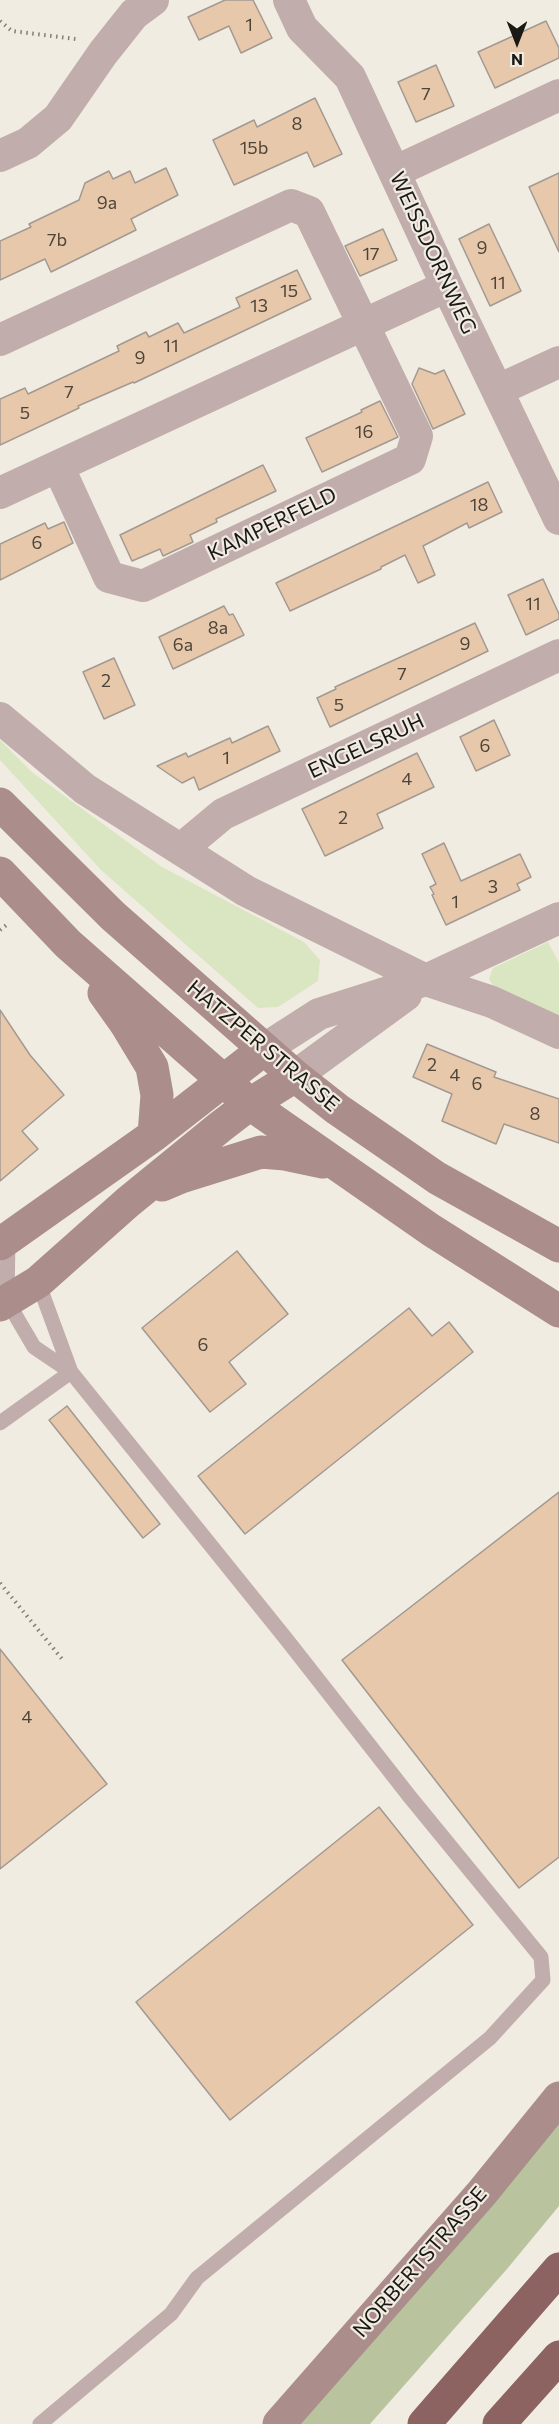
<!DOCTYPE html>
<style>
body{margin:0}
#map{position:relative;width:559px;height:2424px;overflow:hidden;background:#f1ece2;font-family:Commissioner,sans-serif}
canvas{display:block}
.north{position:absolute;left:487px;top:12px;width:60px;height:60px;-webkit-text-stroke:4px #f1ece2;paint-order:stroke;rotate:180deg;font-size:16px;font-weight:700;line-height:24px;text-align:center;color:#1b1915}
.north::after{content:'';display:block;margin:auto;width:21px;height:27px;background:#1b1915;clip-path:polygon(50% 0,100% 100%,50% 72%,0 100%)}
</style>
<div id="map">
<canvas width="559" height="2424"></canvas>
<div class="north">N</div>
</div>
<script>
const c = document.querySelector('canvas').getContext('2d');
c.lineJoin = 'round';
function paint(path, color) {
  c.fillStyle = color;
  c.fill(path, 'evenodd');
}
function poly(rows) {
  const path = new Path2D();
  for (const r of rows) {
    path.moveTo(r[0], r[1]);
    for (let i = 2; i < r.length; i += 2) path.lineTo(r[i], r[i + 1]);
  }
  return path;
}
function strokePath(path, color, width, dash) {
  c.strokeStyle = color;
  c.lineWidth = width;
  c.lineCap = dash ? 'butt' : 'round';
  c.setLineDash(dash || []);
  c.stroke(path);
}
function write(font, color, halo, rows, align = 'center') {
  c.font = font + ' Commissioner,sans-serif';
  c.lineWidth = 4.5;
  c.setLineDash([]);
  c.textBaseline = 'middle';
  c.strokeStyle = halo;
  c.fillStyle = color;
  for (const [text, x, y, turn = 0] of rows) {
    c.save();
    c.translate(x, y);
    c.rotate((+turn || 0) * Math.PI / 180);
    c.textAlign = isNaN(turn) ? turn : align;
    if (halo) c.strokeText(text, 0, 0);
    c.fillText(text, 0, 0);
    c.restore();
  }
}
paint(poly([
 [0,740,33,773,162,867,304,942,320,960,318,981,278,1007,258,1008,101,870,0,760],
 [548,942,559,963,559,1019,496,990,489,979,493,968]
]), '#dae5c1');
paint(poly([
 [559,2122,559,2206,507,2269,370,2424,299,2424]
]), '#b9c49e');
const building = poly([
 [225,0,253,0,272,38,241,53,229,26,199,40,188,17,225,0],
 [546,21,559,48,559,58,495,88,478,52,546,21],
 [436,65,454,106,416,122,398,82,436,65],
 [315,98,342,154,314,167,307,152,234,185,213,140,254,120,257,127,315,98],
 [166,168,178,195,131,219,136,230,51,272,45,259,0,280,0,241,31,227,29,224,79,200,85,183,109,171,113,179,130,171,135,183,166,168],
 [559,173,559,252,529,187,559,173],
 [489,224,521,291,490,306,459,239,489,224],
 [383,229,397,260,360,276,345,246,383,229],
 [297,270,311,299,134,383,133,382,78,406,79,408,0,445,0,399,25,388,28,394,119,351,117,346,146,332,149,337,178,323,184,333,240,307,236,298,297,270],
 [419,368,435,374,444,370,465,414,433,429,412,384,419,368],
 [380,401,398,437,322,472,306,438,362,412,361,410,380,401],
 [263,465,276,491,216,519,217,522,190,535,193,542,163,556,160,549,132,561,120,535,263,465],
 [488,482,502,512,469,528,467,523,423,546,435,575,418,583,405,555,381,567,381,569,290,611,276,583,488,482],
 [64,522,73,543,0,580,0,544,45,523,48,529,64,522],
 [543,579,559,614,559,619,526,635,508,595,543,579],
 [224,606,229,615,233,614,244,635,173,669,159,637,224,606],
 [475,623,488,651,330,727,317,698,336,689,335,687,475,623],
 [114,658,135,705,104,719,83,672,114,658],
 [494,720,510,755,476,771,460,737,494,720],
 [268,726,280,751,199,790,194,777,182,783,157,766,186,753,188,757,230,738,232,743,268,726],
 [417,753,434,787,377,814,383,828,325,856,302,809,417,753],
 [444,843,461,881,520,854,531,877,517,884,520,890,446,925,432,895,434,894,430,887,436,884,422,854,444,843],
 [0,1010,30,1055,64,1095,22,1131,38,1149,0,1181,0,1010],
 [427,1044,496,1072,494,1077,559,1099,559,1143,504,1124,496,1144,442,1121,452,1094,413,1077,427,1044],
 [237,1251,288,1314,229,1362,246,1384,210,1412,142,1328,237,1251],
 [409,1308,432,1336,449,1322,473,1352,245,1534,198,1476,409,1308],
 [67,1406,160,1524,143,1538,49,1420,67,1406],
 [559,1492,559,1857,519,1888,342,1660,559,1492],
 [0,1649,107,1784,0,1869,0,1649],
 [379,1807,473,1925,230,2120,136,2002,379,1807]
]);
paint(building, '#e8c8ab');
strokePath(building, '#a29992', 1.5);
strokePath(poly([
 [0,21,12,31,76,39],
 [0,930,9,923],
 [0,1583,62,1659]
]), '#827f78', 4, [1.5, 4.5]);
strokePath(poly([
 [8,1238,7,1301,34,1347,71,1372,287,1640,410,1797,541,1957,543,1980,490,2038,197,2278,171,2314,40,2424],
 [38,1282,71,1372],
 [0,1423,71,1372]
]), '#c1adab', 15);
strokePath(poly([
 [289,0,302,28,350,77,447,286,559,519],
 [0,156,28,143,58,118,103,53,134,14,153,0],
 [394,172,559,95],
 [0,340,291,205,309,212,417,436,410,459,143,586,109,577,58,466],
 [498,390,559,362],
 [0,493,447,286],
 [0,718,85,789,246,891,426,980,492,1002,559,1033],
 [181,849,223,814,559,655],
 [263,1050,319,1014,426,980,559,918],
 [295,1076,406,995]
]), '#c1adab', 32);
strokePath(poly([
 [0,804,113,916,295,1076,337,1109,437,1178,559,1246],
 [0,873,68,944,250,1104,431,1230,559,1311],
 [104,993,126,1024,152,1067,157,1095,154,1135],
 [162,1185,181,1177,261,1152,285,1154,323,1162],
 [0,1244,154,1135,263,1050],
 [0,1305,38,1282,128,1202,220,1127,250,1104,295,1076],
 [279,2424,481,2194,559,2098]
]), '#ab8d8b', 33);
strokePath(poly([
 [424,2424,559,2269],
 [499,2424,559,2357]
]), '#8c6361', 33);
write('18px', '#4e453a', null, [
 ["1",249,25],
 ["7",426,94],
 ["8",297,124],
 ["15b",254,148],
 ["9a",107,203],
 ["7b",57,240],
 ["9",482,248],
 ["17",371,254],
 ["11",498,283],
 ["15",289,291],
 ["13",259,306],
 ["11",171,346],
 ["9",140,358],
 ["7",69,392],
 ["5",25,413],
 ["16",364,432],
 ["18",479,505],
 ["6",37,543],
 ["11",533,604],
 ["8a",218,628],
 ["9",465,644],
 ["6a",183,645],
 ["7",402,674],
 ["2",106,681],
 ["5",339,705],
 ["6",485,746],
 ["1",226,758],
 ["4",407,779],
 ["2",343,818],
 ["3",493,887],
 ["1",455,902],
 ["2",432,1065],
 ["4",455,1075],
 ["6",477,1084],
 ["8",535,1114],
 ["6",203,1345],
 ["4",27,1717]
]);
write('21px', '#1b1915', '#f1ece2', [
 ["WEISSDORNWEG",433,253,65],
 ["KAMPERFELD",272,524,-26],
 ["ENGELSRUH",366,746,-25],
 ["HATZPER STRASSE",263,1046,40],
 ["NORBERTSTRASSE",420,2262,-49]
]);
</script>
